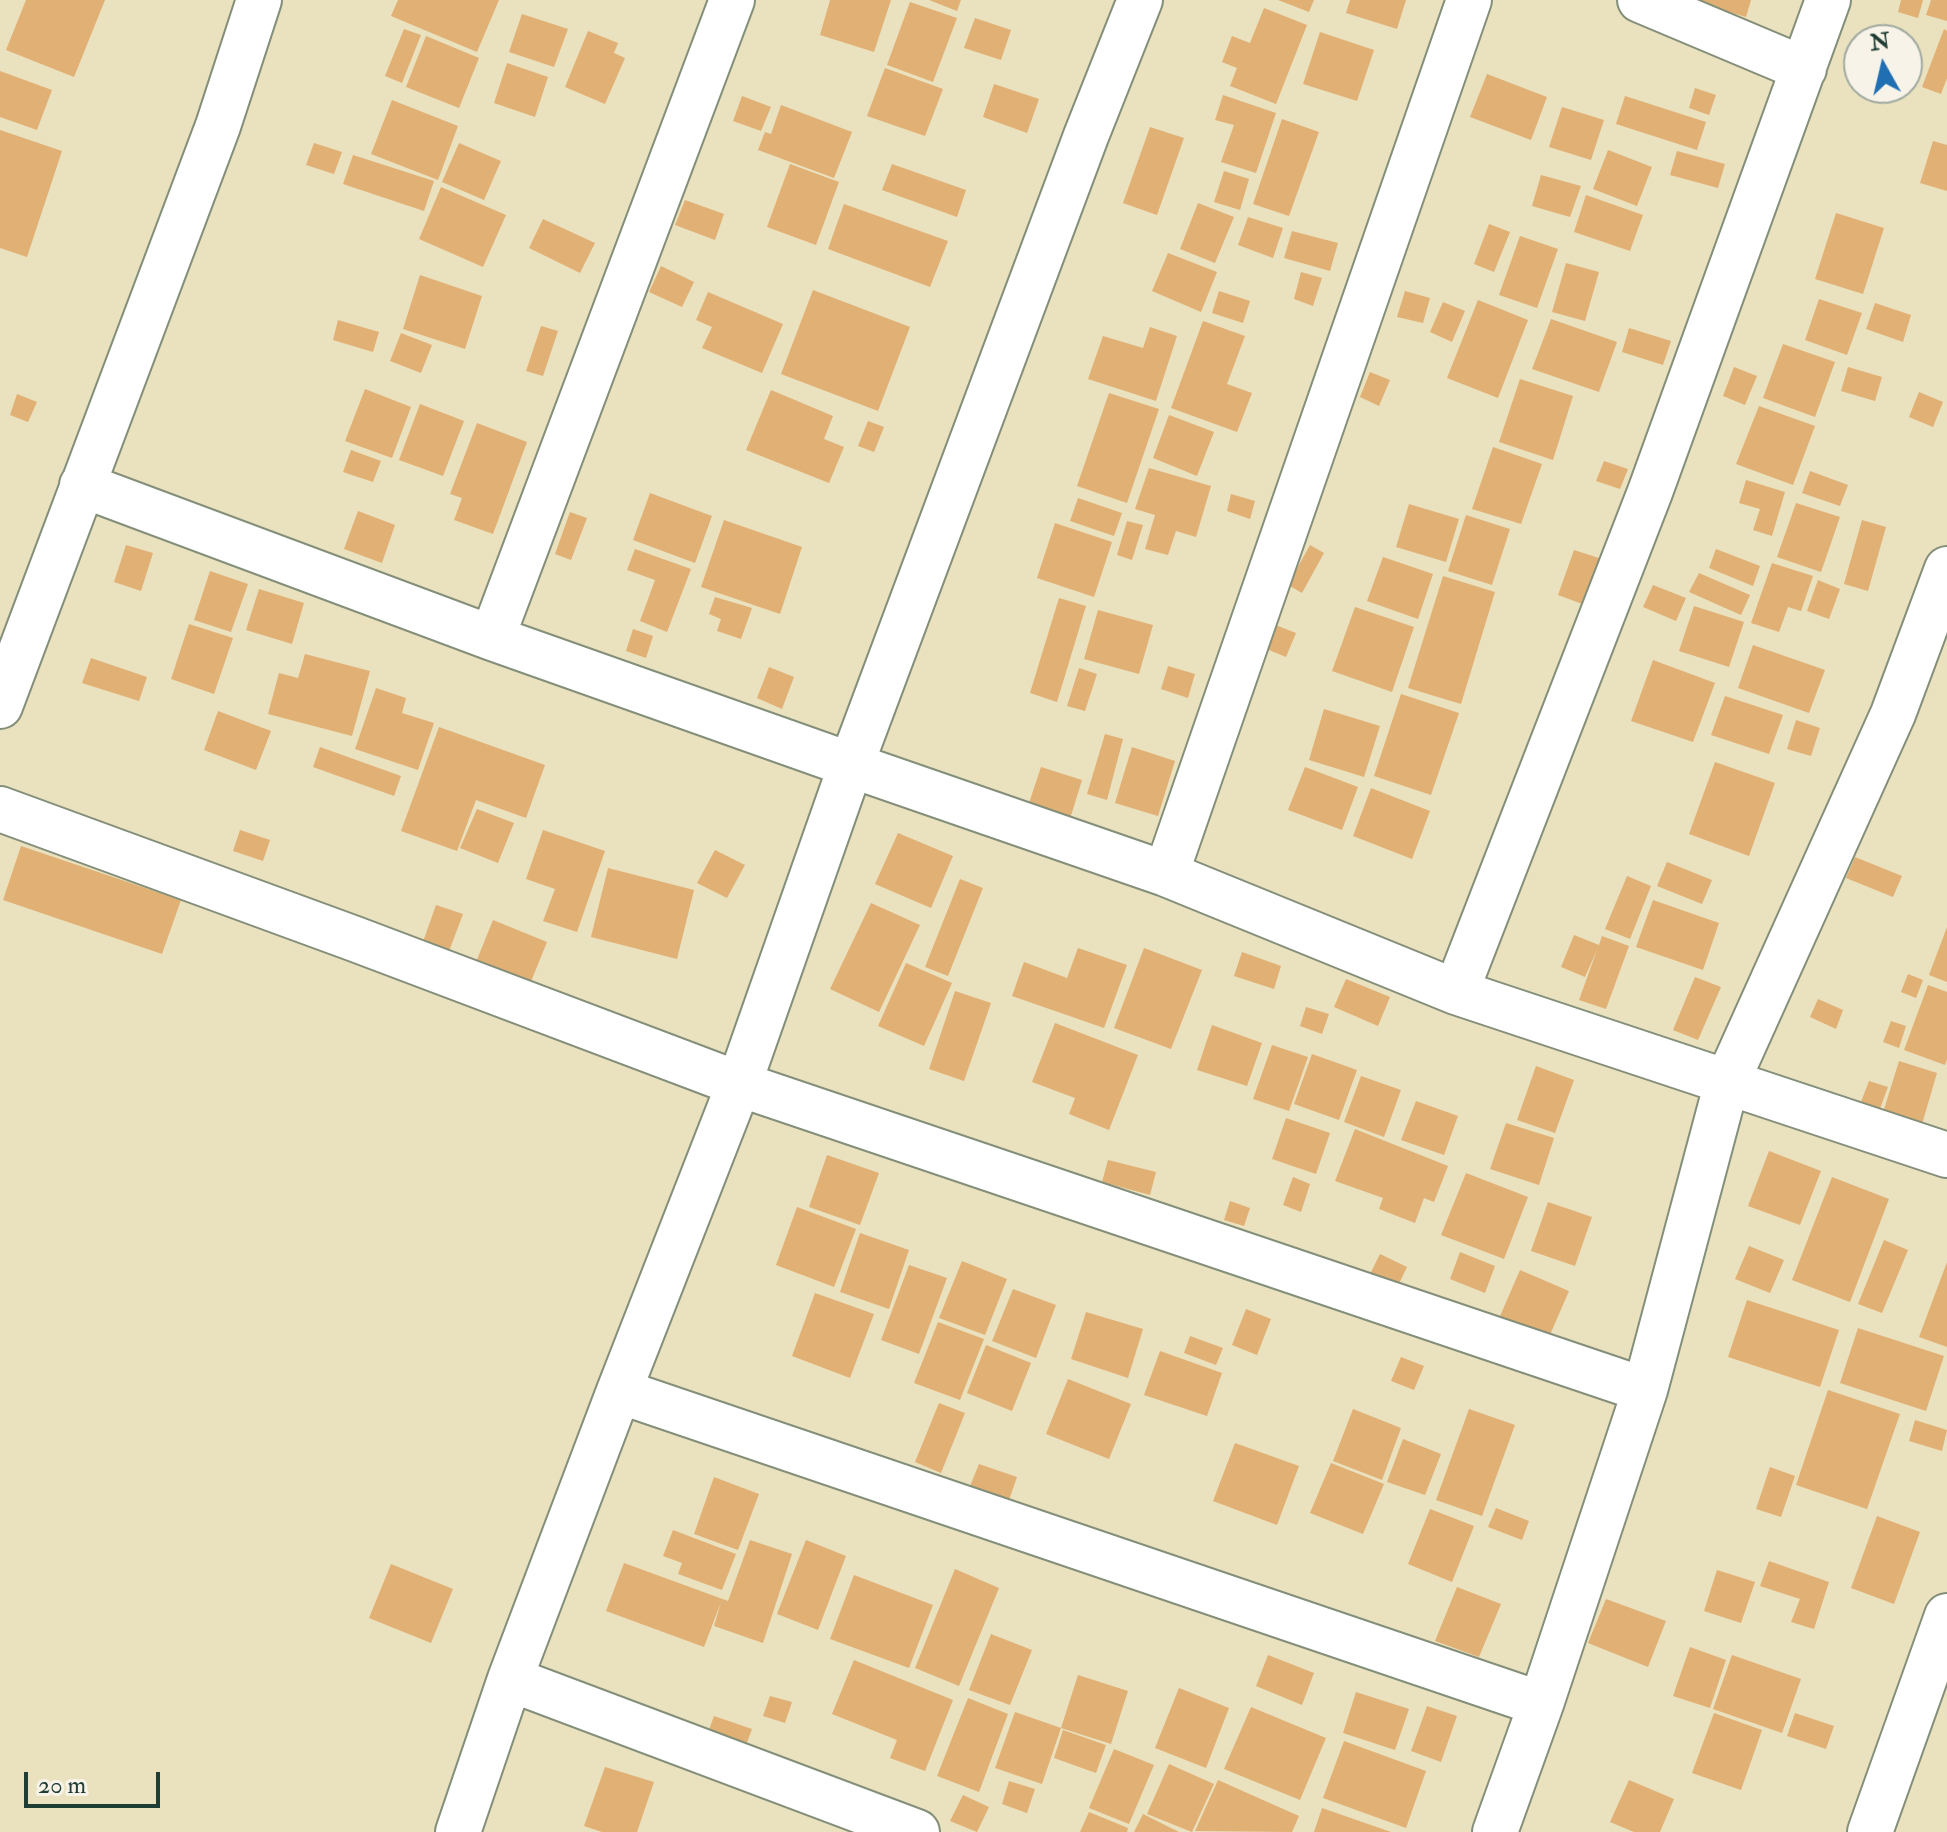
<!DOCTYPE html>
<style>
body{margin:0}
#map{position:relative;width:1947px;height:1832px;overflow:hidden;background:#eae1bf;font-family:"IM FELL Double Pica",serif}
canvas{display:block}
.north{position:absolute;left:1843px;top:24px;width:80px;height:80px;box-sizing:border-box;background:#f7f3e8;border:2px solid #a1aaa0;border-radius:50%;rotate:352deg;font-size:22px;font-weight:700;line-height:32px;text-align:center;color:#1f3d34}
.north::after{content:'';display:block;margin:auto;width:28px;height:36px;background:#1f6fb2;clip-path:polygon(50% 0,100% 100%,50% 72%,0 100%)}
.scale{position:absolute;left:24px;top:1772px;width:136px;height:36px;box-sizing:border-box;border:4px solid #1f3d34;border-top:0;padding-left:10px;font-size:24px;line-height:28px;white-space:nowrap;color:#1f3d34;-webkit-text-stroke:6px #f7f3e8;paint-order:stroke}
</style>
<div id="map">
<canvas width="1947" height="1832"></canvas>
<div class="north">N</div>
<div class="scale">20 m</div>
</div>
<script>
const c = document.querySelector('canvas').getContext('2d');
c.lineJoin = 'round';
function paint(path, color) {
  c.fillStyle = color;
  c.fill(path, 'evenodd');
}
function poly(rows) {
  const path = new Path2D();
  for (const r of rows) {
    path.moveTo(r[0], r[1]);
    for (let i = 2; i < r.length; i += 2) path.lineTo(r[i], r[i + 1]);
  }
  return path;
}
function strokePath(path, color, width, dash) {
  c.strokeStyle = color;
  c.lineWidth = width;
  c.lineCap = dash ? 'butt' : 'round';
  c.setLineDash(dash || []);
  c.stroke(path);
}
paint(poly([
 [26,0,105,0,74,77,6,50],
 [398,0,499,0,477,52,391,16],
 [830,0,891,0,874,52,820,35],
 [929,0,961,0,957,11],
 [1278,0,1314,0,1309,12],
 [1350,0,1406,0,1397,29,1346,13],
 [1700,0,1751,0,1746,17,1699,3],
 [1901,0,1923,0,1918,18,1898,12],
 [1931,0,1947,0,1947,21,1926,15],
 [910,2,957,18,933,82,887,65],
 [1264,8,1307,25,1276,104,1230,86,1237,68,1222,62,1232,36,1250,43],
 [522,14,568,29,554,67,509,52],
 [975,18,1011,30,1001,60,964,48],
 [404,29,421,35,402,83,385,76],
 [1944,29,1947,31,1947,78,1941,94,1922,87],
 [588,31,618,43,614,53,625,58,605,104,565,87],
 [1320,32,1374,50,1357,101,1303,84],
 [426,36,479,58,459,108,406,87],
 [507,63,548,77,535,117,494,103],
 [885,68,943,89,925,136,867,116],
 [0,71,52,90,37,130,0,117],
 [1487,74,1547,97,1531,140,1470,117],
 [994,84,1039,99,1027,133,983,117],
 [1695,88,1716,95,1709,115,1689,108],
 [1223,95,1276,113,1256,173,1221,162,1234,125,1215,120],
 [742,96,771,107,761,131,733,121],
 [1625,96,1706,122,1697,150,1616,124],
 [392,100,458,126,438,180,371,154],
 [781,105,852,132,834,178,758,150,765,132,771,134],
 [1562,107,1604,120,1591,160,1549,147],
 [1282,119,1319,132,1289,216,1253,204],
 [1150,127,1184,138,1157,215,1123,203],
 [0,130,62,151,27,257,0,248],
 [1933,141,1947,145,1947,191,1920,183],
 [314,143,342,152,334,174,306,165],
 [459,143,501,161,484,200,442,182],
 [1608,150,1652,167,1637,206,1593,189],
 [1677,151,1725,164,1718,188,1670,175],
 [353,155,434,181,424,211,343,184],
 [790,164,839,182,816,245,767,227],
 [892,164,966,190,957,217,882,190],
 [1224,171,1249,179,1240,210,1214,202],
 [1541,175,1581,186,1570,217,1532,206],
 [441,187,506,215,483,267,419,239],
 [1586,195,1643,215,1630,251,1574,232],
 [685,200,724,214,715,240,675,225],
 [1198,203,1234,217,1215,263,1180,249],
 [844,204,948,241,930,287,828,249],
 [1836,213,1884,228,1863,294,1815,279],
 [1248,217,1283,228,1273,258,1238,245],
 [543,219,595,243,580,273,529,248],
 [1489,224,1510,232,1494,272,1474,264],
 [1292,231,1338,243,1330,271,1284,258],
 [1520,236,1558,249,1537,308,1499,295],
 [1168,253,1217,272,1201,312,1152,291],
 [1566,263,1599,272,1585,321,1552,312],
 [661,266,694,282,682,307,649,292],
 [1301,272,1322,278,1313,306,1294,299],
 [420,275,482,296,465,349,403,329],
 [813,290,910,327,878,411,781,374],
 [1219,291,1250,301,1243,323,1212,313],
 [1405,291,1430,298,1423,323,1397,317],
 [708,292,783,324,762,373,702,348,712,327,696,320],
 [1819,299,1862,313,1847,355,1805,340],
 [1478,300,1528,320,1498,398,1447,378],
 [1443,302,1465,311,1452,342,1430,332],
 [1875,303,1911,315,1903,342,1866,329],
 [1551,319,1617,342,1599,392,1532,369],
 [338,320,379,332,373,352,333,340],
 [1203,321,1245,336,1227,384,1252,393,1237,432,1171,408],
 [541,326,558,331,543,376,526,371],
 [1150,327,1177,336,1156,401,1088,379,1103,336,1143,348],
 [1629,328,1671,341,1663,365,1622,352],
 [401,333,432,345,421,373,390,361],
 [1783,344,1835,362,1815,417,1763,398],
 [1734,367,1757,376,1745,405,1723,396],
 [1848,367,1882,377,1875,401,1841,391],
 [1370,372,1390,380,1379,406,1360,397],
 [1520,379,1573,396,1553,460,1499,442],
 [365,389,411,407,392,458,345,441],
 [771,390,833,416,824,439,844,447,829,483,746,450],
 [1919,392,1943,402,1933,427,1909,417],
 [1109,393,1159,409,1127,503,1077,486],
 [17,394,37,402,28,422,10,415],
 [420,404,464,421,443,476,399,460],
 [1759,406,1815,426,1793,485,1736,464],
 [1169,415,1214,432,1197,476,1153,458],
 [868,421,884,427,874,452,858,446],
 [477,423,527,442,493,534,454,520,462,498,450,494],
 [1493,447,1542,464,1521,524,1472,509],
 [351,450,381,461,373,482,343,472],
 [1604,461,1628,469,1620,489,1596,481],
 [1149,468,1211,486,1196,537,1176,531,1168,555,1145,549,1155,515,1135,509],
 [1810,471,1848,485,1840,506,1802,493],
 [1746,480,1785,492,1772,536,1753,530,1760,509,1739,503],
 [650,493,712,516,695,563,633,540],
 [1231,494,1255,501,1250,519,1227,511],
 [1078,498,1122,513,1114,536,1070,521],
 [1796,503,1840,517,1821,572,1777,557],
 [1409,504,1459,519,1446,562,1396,547],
 [358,511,395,525,382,563,344,549],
 [570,512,587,518,571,560,555,554],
 [1466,515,1510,529,1492,585,1448,571],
 [724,520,802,547,780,614,701,587],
 [1862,520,1886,527,1868,591,1844,584],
 [1127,521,1143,525,1132,560,1117,555],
 [1055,523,1112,542,1094,597,1037,578],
 [126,545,153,553,141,591,114,582],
 [1310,545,1324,553,1302,593,1288,585],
 [635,549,691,569,667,632,640,621,655,580,627,570],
 [1716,549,1760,566,1753,586,1709,568],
 [1574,550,1602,559,1585,605,1558,595],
 [1383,557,1433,574,1418,619,1367,601],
 [1772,563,1813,576,1801,611,1788,607,1779,632,1751,623],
 [210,571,248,584,231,632,194,620],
 [1699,573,1750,595,1741,615,1689,592],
 [1443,576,1495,592,1461,704,1408,688],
 [1818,580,1840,589,1829,619,1807,611],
 [1653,585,1686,598,1676,621,1643,607],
 [259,589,304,603,292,644,246,630],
 [715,597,752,608,741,639,717,631,721,619,709,614],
 [1059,598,1086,606,1057,702,1030,693],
 [1694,606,1744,622,1729,667,1679,651],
 [1355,607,1414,627,1392,692,1332,671],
 [1098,610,1153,625,1139,674,1084,659],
 [189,624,233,638,214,694,171,679],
 [1273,624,1296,633,1286,657,1264,648],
 [633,629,653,636,646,658,626,651],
 [1753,645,1825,670,1809,713,1738,688],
 [305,654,370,671,352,736,268,714,279,673,298,678],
 [91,658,147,677,139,701,82,683],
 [1653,660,1715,683,1693,742,1631,721],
 [1168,666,1195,674,1188,698,1161,689],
 [769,667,794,677,782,709,757,698],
 [1079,668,1097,674,1085,711,1067,706],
 [376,688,406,698,402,713,434,723,418,770,355,749],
 [1401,694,1459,713,1431,795,1374,776],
 [1725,696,1783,715,1769,754,1711,735],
 [1324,709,1380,726,1364,777,1309,760],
 [218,711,271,731,256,770,204,750],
 [1796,720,1820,728,1811,756,1787,749],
 [439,727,545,765,526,818,476,800,457,851,401,831],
 [1105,734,1123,739,1107,800,1087,794],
 [320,747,401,776,394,796,313,767],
 [1132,747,1175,761,1158,816,1115,803],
 [1715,762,1775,783,1749,856,1689,834],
 [1041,767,1082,780,1070,819,1028,806],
 [1305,767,1358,787,1342,830,1288,810],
 [1371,788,1430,811,1412,859,1353,836],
 [477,809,514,823,498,863,460,848],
 [240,830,270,840,263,861,233,851],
 [543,830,605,851,577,932,543,921,555,889,526,879],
 [898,833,953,856,931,908,875,884],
 [21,846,181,900,162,954,3,900],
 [715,850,745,865,727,898,697,883],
 [1855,857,1902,876,1893,897,1846,878],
 [1667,862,1712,880,1702,904,1657,886],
 [608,868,694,890,677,959,591,937],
 [1627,876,1651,886,1630,939,1605,929],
 [960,879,983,888,948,976,925,967],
 [1653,900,1719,923,1703,970,1636,947],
 [871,903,920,925,879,1012,830,989],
 [436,905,463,914,445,962,419,953],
 [493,920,547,942,528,989,474,967],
 [1947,927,1947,982,1929,975],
 [1574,935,1599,945,1602,936,1629,946,1606,1009,1579,1000,1597,950,1585,977,1561,967],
 [1078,948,1127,965,1104,1028,1012,996,1024,962,1067,978],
 [1144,948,1202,970,1171,1049,1114,1028],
 [1242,952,1281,966,1274,989,1234,976],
 [906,963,952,983,924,1046,878,1026],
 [1908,974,1923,980,1916,998,1901,992],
 [1695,977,1721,987,1698,1040,1673,1030],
 [1346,979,1390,997,1378,1026,1334,1007],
 [1928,985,1947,992,1947,1059,1945,1065,1904,1050],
 [955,991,991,1003,964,1081,929,1069],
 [1818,999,1843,1010,1836,1029,1810,1017],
 [1306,1007,1329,1014,1322,1034,1300,1026],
 [1891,1021,1906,1026,1899,1048,1883,1042],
 [1055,1023,1138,1055,1109,1130,1069,1114,1075,1098,1032,1082],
 [1212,1025,1262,1043,1247,1086,1197,1070],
 [1272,1045,1308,1057,1289,1111,1253,1099],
 [1312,1054,1357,1070,1339,1120,1294,1104],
 [1899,1061,1937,1073,1920,1131,1881,1119],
 [1536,1066,1574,1080,1555,1133,1517,1120],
 [1361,1076,1401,1090,1384,1137,1344,1122],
 [1869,1081,1888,1087,1878,1114,1859,1107],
 [1416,1101,1458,1116,1444,1155,1401,1140],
 [1286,1118,1330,1133,1316,1174,1272,1159],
 [1506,1123,1554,1138,1539,1185,1490,1169],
 [1355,1129,1448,1166,1434,1202,1424,1198,1415,1223,1379,1209,1383,1198,1335,1181],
 [1769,1151,1821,1171,1800,1225,1748,1206],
 [827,1155,879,1173,860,1225,809,1207],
 [1108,1160,1156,1172,1150,1195,1102,1182],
 [1466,1173,1528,1197,1504,1259,1441,1235],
 [1293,1177,1310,1184,1301,1212,1283,1205],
 [1832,1177,1889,1199,1850,1302,1792,1280],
 [1230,1201,1250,1208,1244,1226,1224,1220],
 [1548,1202,1592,1217,1575,1266,1531,1251],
 [797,1207,856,1229,834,1287,776,1265],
 [860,1233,909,1250,889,1309,840,1292],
 [1884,1240,1908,1250,1882,1313,1858,1304],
 [1749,1246,1784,1260,1770,1293,1735,1279],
 [1460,1252,1495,1266,1485,1293,1450,1279],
 [1380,1254,1407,1267,1395,1292,1368,1278],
 [962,1261,1007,1279,985,1335,939,1318],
 [1947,1262,1947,1347,1919,1337],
 [909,1265,947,1278,919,1354,881,1340],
 [1520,1270,1569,1291,1546,1344,1497,1323],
 [1013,1289,1056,1305,1036,1358,992,1341],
 [815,1293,874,1314,850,1378,792,1356],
 [1747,1300,1839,1330,1820,1387,1728,1357],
 [1246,1309,1271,1319,1257,1355,1232,1345],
 [1086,1312,1143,1329,1128,1378,1071,1359],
 [938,1322,984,1339,960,1400,914,1383],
 [1858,1328,1944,1356,1926,1411,1840,1383],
 [1190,1336,1223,1348,1216,1365,1184,1353],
 [986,1345,1031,1363,1012,1411,967,1393],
 [1160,1351,1222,1373,1207,1416,1144,1395],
 [1401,1357,1424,1366,1414,1390,1391,1381],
 [1068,1379,1131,1404,1109,1459,1046,1434],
 [1828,1390,1900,1414,1867,1509,1796,1485],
 [939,1403,965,1413,941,1473,915,1462],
 [1353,1409,1401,1428,1382,1480,1333,1461],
 [1469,1409,1515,1425,1482,1516,1436,1500],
 [1915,1420,1947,1430,1942,1451,1909,1441],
 [1403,1439,1441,1454,1425,1495,1387,1482],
 [1235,1443,1299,1466,1277,1525,1213,1501],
 [1331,1463,1384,1484,1363,1534,1310,1513],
 [979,1464,1017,1477,1009,1500,970,1486],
 [1770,1467,1795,1476,1781,1517,1756,1509],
 [714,1477,759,1494,738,1550,694,1534],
 [1496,1508,1529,1521,1522,1540,1488,1527],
 [1430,1509,1474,1526,1452,1582,1408,1564],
 [1877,1516,1920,1532,1894,1604,1851,1588],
 [673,1530,736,1554,722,1590,678,1574,682,1563,663,1556],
 [750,1540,792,1554,763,1643,714,1626,721,1602,704,1647,606,1611,624,1563,728,1601],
 [806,1540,846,1556,818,1630,777,1614],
 [1769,1561,1829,1582,1814,1629,1791,1622,1800,1599,1760,1586],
 [391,1564,453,1589,431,1643,369,1618],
 [955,1569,999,1588,959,1686,915,1668],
 [1717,1570,1755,1582,1741,1623,1704,1611],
 [854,1575,933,1605,909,1668,830,1639],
 [1457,1587,1501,1604,1479,1657,1435,1641],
 [1606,1599,1666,1621,1648,1667,1588,1643],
 [991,1634,1032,1650,1010,1705,969,1690],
 [1690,1647,1726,1660,1710,1708,1673,1696],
 [1268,1655,1314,1673,1302,1705,1256,1686],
 [1732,1655,1801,1679,1782,1733,1713,1709],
 [854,1660,953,1700,925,1771,890,1758,897,1740,832,1714],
 [1078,1675,1128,1691,1111,1744,1061,1728,1042,1784,995,1768,1015,1712,1061,1728],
 [1179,1688,1229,1708,1206,1768,1155,1748],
 [1356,1692,1409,1709,1395,1750,1343,1733],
 [770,1696,792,1702,785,1723,763,1716],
 [968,1698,1008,1714,979,1792,937,1776],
 [1427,1706,1457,1716,1441,1762,1411,1751],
 [1251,1707,1326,1738,1300,1800,1224,1769],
 [1714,1713,1762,1730,1741,1790,1692,1773],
 [1795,1713,1834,1726,1826,1749,1787,1736],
 [714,1716,752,1729,744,1751,706,1738],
 [1063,1730,1106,1745,1096,1773,1054,1758],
 [1344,1741,1426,1771,1406,1828,1323,1798],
 [1114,1749,1154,1765,1129,1824,1089,1808],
 [1169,1764,1214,1784,1192,1832,1147,1814],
 [605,1767,654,1782,637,1832,602,1832,584,1826],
 [1218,1780,1299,1816,1292,1832,1195,1831],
 [1629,1780,1674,1799,1660,1832,1634,1832,1610,1822],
 [1009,1781,1035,1789,1027,1813,1002,1804],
 [963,1795,989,1807,977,1832,950,1821],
 [1322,1808,1391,1832,1314,1832],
 [1089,1812,1128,1828,1127,1832,1080,1832],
 [1143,1814,1179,1832,1134,1832]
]), '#e1b074');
const minor = poly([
 [1640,0,1804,69],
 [82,485,492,638,851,765,1166,874,1456,992,1947,1155],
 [492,638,732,0],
 [0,706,218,126,259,0],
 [0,809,355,939,739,1084,1645,1390],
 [1166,874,1469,0],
 [1456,992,1650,492,1828,0],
 [619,1391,1541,1704],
 [510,1679,917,1832],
 [458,1832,510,1679,619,1391,739,1084,851,765,1086,136,1140,0],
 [1495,1832,1541,1704,1645,1390,1727,1082,1893,714,1947,569],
 [1870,1832,1947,1616]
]);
strokePath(minor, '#848f7a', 48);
strokePath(minor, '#fff', 44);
</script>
